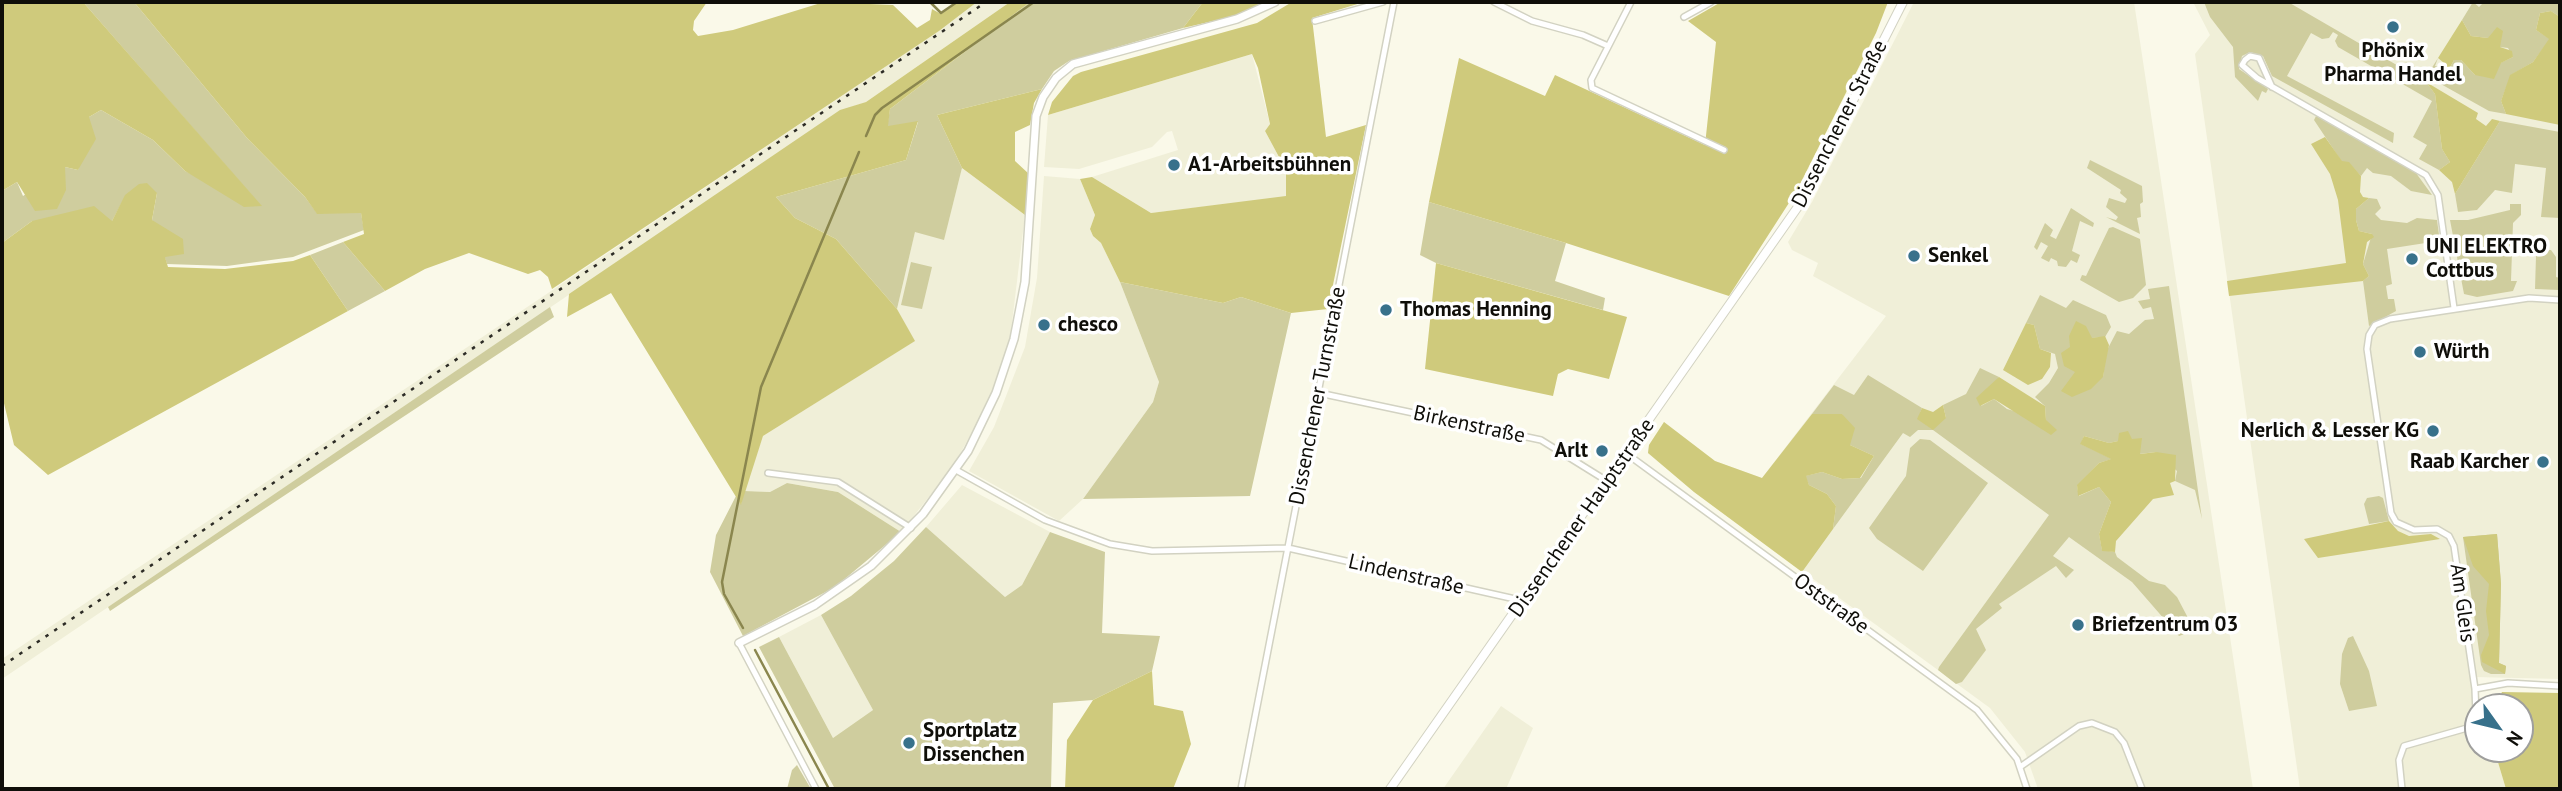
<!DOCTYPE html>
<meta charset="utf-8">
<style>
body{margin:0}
#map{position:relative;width:2562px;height:791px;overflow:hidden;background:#faf9e9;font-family:"PT Sans",sans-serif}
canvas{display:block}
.frame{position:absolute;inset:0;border:4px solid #0f0e09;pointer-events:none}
.north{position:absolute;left:2464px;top:693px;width:70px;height:70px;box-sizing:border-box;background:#fff;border:2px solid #9f9f9d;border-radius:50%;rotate:124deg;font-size:19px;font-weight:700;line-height:28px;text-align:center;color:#0f0e09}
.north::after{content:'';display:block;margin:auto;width:24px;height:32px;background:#38718b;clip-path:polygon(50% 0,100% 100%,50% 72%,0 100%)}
</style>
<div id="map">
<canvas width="2562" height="791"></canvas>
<div class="frame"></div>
<div class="north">N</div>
</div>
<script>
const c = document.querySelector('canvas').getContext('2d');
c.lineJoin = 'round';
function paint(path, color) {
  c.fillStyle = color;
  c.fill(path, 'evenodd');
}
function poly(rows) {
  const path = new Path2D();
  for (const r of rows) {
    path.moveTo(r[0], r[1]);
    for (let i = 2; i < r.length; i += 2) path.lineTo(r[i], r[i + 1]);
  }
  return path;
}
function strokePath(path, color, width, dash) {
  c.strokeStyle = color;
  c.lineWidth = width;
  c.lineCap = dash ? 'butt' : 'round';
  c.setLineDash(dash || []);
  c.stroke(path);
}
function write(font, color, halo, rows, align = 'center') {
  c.font = font + ' "PT Sans",sans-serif';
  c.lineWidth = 7;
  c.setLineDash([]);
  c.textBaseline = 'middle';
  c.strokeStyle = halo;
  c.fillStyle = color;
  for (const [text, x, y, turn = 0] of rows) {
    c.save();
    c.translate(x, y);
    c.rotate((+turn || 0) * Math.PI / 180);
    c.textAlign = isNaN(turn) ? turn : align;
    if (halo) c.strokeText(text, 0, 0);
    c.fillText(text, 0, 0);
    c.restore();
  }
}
paint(poly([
 [977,2,1010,2,866,102,840,111,2,679,2,659,939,31],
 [1914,2,2134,2,2253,789,2038,789,2025,752,1990,708,1694,492,1648,453,1649,445,1664,422,1715,461,1762,478,1886,316,1813,276,1818,263,1792,250,1788,242,1812,202],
 [2193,2,2560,2,2560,679,2474,677,2479,707,2478,749,2494,749,2506,789,2300,789,2195,54,2210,35],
 [1252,54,1270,124,1265,131,1286,170,1286,197,1151,213,1092,177,1178,150,1172,131,1167,132,1152,147,1079,169,1044,167,1048,115],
 [962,168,1025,215,1010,339,987,406,952,468,901,532,838,492,787,483,770,492,744,491,763,436,914,341,897,309,915,231,944,239],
 [1044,176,1080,179,1095,215,1090,229,1093,236,1101,243,1120,282,1159,382,1153,402,1083,499,1059,521,969,471,994,427,1025,347,1037,278],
 [962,485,1050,532,1022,585,1005,597,926,527],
 [821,615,873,710,833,738,779,637],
 [1501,706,1533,728,1506,789,1443,789]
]), '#f0efd8');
paint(poly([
 [83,2,134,2,247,138,305,197,317,213,361,213,364,230,293,257,227,266,167,264,152,220,157,193,126,195,112,221,32,221,2,243,2,191,17,182,23,196,65,167,78,170,89,117,101,110,153,140,185,171,261,206],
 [1030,2,1203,2,1183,28,1069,61,1054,71,1042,89,937,115,962,168,944,240,915,232,897,309,836,239,795,218,776,197,906,160,918,122,887,127,890,109],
 [2204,2,2288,2,2426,82,2435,94,2442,149,2450,162,2439,170,2419,159,2427,145,2413,137,2432,101,2338,47,2335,41,2338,35,2333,32,2329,38,2322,39,2311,33,2287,76,2394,133,2393,143,2272,76,2263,56,2250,52,2242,56,2239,69,2268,89,2266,93,2262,91,2258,101,2235,77,2233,47,2210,17],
 [2473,2,2479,7,2484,2,2560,2,2560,17,2551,11,2540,13,2536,30,2550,39,2533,62,2511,75,2501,101,2506,114,2489,111,2405,64,2406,62,2428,74,2438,58,2435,66,2448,71,2454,60,2461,60,2475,75,2513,57,2508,48,2500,47,2488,38,2471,36,2462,20],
 [2316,116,2416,173,2432,195,2411,191,2391,176,2373,173,2367,168,2361,176,2349,163,2342,162,2314,120],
 [2500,121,2560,132,2560,218,2541,217,2546,168,2515,164,2512,193,2495,190,2477,210,2458,212,2455,194],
 [2090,160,2142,186,2143,202,2140,204,2141,217,2137,218,2140,234,2106,217,2116,220,2118,217,2106,207,2109,198,2125,203,2127,199,2120,193,2121,190,2087,168],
 [2369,198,2377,199,2381,208,2375,214,2381,220,2407,223,2417,218,2437,220,2439,235,2435,238,2436,244,2432,242,2387,249,2392,284,2386,286,2388,299,2394,299,2396,311,2369,326,2363,281,2369,276,2363,264,2372,234,2359,231,2356,220,2356,209],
 [1429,202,1566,243,1555,281,1605,298,1603,310,1436,263,1420,255],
 [2510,204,2521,204,2521,215,2513,223,2511,281,2517,281,2513,291,2477,297,2464,294,2450,220,2468,220,2510,210],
 [2071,208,2094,223,2093,227,2080,221,2072,251,2080,255,2077,263,2071,260,2066,267,2058,266,2057,261,2051,258,2049,262,2041,258,2048,246,2041,242,2037,250,2034,247,2045,223,2053,230,2050,236,2056,239],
 [2113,227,2140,239,2146,285,2133,298,2119,302,2080,280,2082,275,2086,276,2109,228],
 [343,242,385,291,348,311,310,255],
 [2542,250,2551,250,2556,257,2556,277,2560,278,2559,290,2535,289,2536,256],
 [911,262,932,267,922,309,901,305],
 [1120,282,1223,303,1241,297,1291,313,1250,496,1083,499,1153,402,1159,382],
 [2169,286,2202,519,2195,490,2175,481,2177,471,2156,452,2139,454,2118,441,2109,443,2084,436,2081,444,2112,459,2099,463,2077,486,2079,496,2099,487,2111,502,2099,534,2102,550,2115,552,2117,557,2149,581,2165,585,2177,597,2187,616,2191,626,2190,632,2179,636,2132,582,2069,537,2053,556,2074,570,2066,578,2056,566,1999,604,2002,608,1976,629,1986,650,1962,682,1956,684,1938,670,1939,667,2049,515,1933,430,1918,430,1910,437,1903,433,1833,529,1836,506,1827,494,1809,485,1805,476,1822,472,1842,479,1861,478,1874,456,1850,445,1842,414,1812,414,1834,385,1854,395,1868,375,1922,408,1918,419,1946,418,1943,405,1966,394,1980,368,1999,377,1981,406,1994,399,2007,409,2046,420,2045,406,2035,397,2049,383,2058,368,2055,354,2040,349,2034,325,2026,323,2040,295,2066,308,2073,300,2106,315,2111,327,2105,337,2092,338,2103,377,2106,352,2117,331,2129,334,2145,320,2154,319,2151,307,2143,309,2138,301,2150,299,2148,289],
 [550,307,554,317,110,611,108,607],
 [1920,439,1930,440,1988,483,1923,571,1877,539,1869,528,1906,476,1910,448],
 [787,483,838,492,901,532,835,587,743,636,710,572,716,535,736,496,741,504,744,491,770,492],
 [2379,496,2383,498,2389,521,2369,524,2364,504,2367,498],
 [926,527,1005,597,1022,585,1050,532,1105,552,1102,633,1160,636,1152,671,1093,700,1053,703,1051,789,835,789,759,647,779,637,833,738,873,710,821,615,851,596,894,561],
 [2497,534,2501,584,2499,663,2506,666,2505,674,2491,674,2484,671,2481,665,2463,537],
 [2353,636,2369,671,2377,706,2349,711,2340,684,2342,654,2348,638],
 [797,765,811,789,787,789,792,770]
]), '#cfcd9e');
paint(poly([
 [2,2,83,2,262,206,244,207,185,171,153,140,101,110,89,117,96,139,78,170,65,167,66,190,57,209,35,211,17,182,2,191],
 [134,2,707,2,694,21,693,30,698,36,733,30,824,2,893,5,917,28,930,20,932,9,941,14,958,2,977,2,939,31,552,289,548,277,540,270,528,274,469,253,425,269,385,291,343,242,364,234,361,213,317,214,305,197,247,138],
 [1010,2,1030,2,890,109,888,126,918,121,906,160,776,197,795,218,836,239,897,309,915,341,763,436,741,505,611,293,567,317,569,294,840,110,866,102],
 [1203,2,1268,2,1252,12,1183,28],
 [1292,2,1364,2,1312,18,1326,137,1366,125,1328,309,1291,313,1241,297,1223,303,1120,282,1101,243,1093,236,1090,229,1095,215,1080,179,1092,177,1151,213,1286,196,1286,170,1265,131,1270,124,1258,68,1252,54,1048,115,1052,102,1073,76,1081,72,1257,23],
 [1721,2,1888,2,1876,33,1796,192,1729,296,1566,243,1429,202,1459,58,1545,96,1555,75,1705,145,1716,42,1688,21],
 [2551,11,2560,17,2560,125,2506,114,2501,101,2510,75,2533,62,2549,39,2536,30,2540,13],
 [2462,20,2471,36,2488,38,2497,27,2503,31,2500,47,2512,51,2513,57,2501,63,2494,79,2475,75,2461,60,2454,60,2448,71,2440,69,2444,63,2438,58],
 [2426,82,2478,113,2476,119,2486,126,2492,119,2500,121,2455,194,2452,182,2439,170,2450,162,2442,149,2435,94],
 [1042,89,1034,103,1030,125,1015,132,1015,161,1029,174,1025,215,962,168,937,115],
 [2325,137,2342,161,2349,162,2361,176,2360,192,2363,197,2369,198,2356,209,2356,220,2359,231,2372,234,2374,237,2367,242,2363,264,2369,276,2363,281,2229,296,2227,281,2346,263,2338,200,2330,174,2311,144],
 [147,183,157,193,152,220,183,239,184,254,165,257,168,267,225,269,293,261,310,255,348,311,48,475,14,445,2,395,2,243,32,221,94,206,112,221,125,195,139,184],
 [1436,263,1627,317,1609,379,1568,369,1558,374,1553,396,1425,369],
 [2076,321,2086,326,2092,338,2105,336,2109,345,2103,377,2091,389,2072,397,2061,391,2075,372,2064,366,2061,353,2070,347,2069,336],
 [2026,323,2034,325,2040,349,2051,353,2050,367,2042,379,2028,385,2003,370],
 [1999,377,2045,406,2046,420,2057,430,2051,435,1994,399,1980,406,1976,398],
 [1943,405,1946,418,1933,430,1917,419,1922,408,1933,412],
 [1812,414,1842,414,1855,428,1850,445,1874,456,1860,478,1842,479,1822,472,1806,476,1809,485,1827,494,1836,506,1833,529,1802,572,1694,492,1648,453,1649,445,1664,422,1715,461,1762,478],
 [2128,431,2132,439,2142,438,2140,454,2156,452,2176,455,2175,481,2170,483,2174,495,2153,499,2116,541,2115,552,2102,551,2099,534,2111,502,2099,487,2078,496,2077,485,2099,463,2111,459,2080,444,2084,436,2109,443,2118,441,2119,433],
 [2389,521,2398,531,2409,536,2431,534,2440,539,2318,558,2304,539],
 [2497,534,2501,584,2499,663,2506,666,2505,674,2482,662,2481,655,2489,635,2486,611,2489,584,2473,566,2463,537],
 [1152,671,1154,705,1183,711,1191,744,1173,789,1065,789,1067,740,1093,700],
 [2502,692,2560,693,2560,789,2506,789,2494,749,2520,749,2520,707,2494,707]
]), '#cfca7c');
strokePath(poly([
 [930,2,941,13,957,2],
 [866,136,875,115,882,108,1034,2],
 [743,628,724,594,722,582,761,387,859,152],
 [755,650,829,789]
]), '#8a864e', 2.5);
const minor = poly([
 [1494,2,1532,21,1583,35,1608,46],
 [1631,2,1591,80,1592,88,1724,150],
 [1684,17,1711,2],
 [1315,21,1383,2],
 [2272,87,2259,58,2250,56,2245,60,2242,65,2257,78,2426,175,2438,195,2454,308],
 [1319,393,1541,440,1607,481],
 [1627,454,1977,710,2017,759,2027,789],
 [956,470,1045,520,1110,544,1152,551,1288,548,1524,601],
 [768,473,838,482,911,528],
 [739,643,816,789],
 [2475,689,2508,683,2560,686],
 [2020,767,2079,726,2092,723,2115,732,2124,743,2142,789],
 [1241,789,1394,2],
 [2402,789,2399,760,2404,746,2467,728,2476,715,2475,689,2454,546,2449,536,2437,529,2414,530,2396,522,2391,513,2367,349,2369,335,2375,325,2390,319,2529,298,2560,300]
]);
const tertiary = poly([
 [739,643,815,605,871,566,923,514,968,451,996,393,1014,339,1025,282,1036,116,1043,97,1056,78,1073,64,1237,19,1275,2]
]);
const secondary = poly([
 [1390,789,1802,201,1903,2]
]);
strokePath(minor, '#d2d2c2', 8);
strokePath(tertiary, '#d2d2c2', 10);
strokePath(secondary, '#d2d2c2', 10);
strokePath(minor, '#fff', 5);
strokePath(tertiary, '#fff', 7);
strokePath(secondary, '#fff', 8);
strokePath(poly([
 [2,666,986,2]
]), '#2d2c26', 2.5, [3.5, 7]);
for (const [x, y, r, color] of [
 [2393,27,7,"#38718b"],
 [1174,165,7,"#38718b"],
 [1914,256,7,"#38718b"],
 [2412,259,7,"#38718b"],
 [1386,310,7,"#38718b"],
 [1044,325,7,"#38718b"],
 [2420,352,7,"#38718b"],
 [2433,431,7,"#38718b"],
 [1602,451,7,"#38718b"],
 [2543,462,7,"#38718b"],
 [2078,625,7,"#38718b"],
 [909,743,7,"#38718b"]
]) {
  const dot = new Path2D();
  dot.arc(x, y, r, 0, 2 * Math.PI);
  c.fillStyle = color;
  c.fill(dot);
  strokePath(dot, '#fff', 2.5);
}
write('bold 21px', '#0f0e09', '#fff', [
 ["Phönix",2393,51,"center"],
 ["Pharma Handel",2393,75,"center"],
 ["A1-Arbeitsbühnen",1188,165],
 ["UNI ELEKTRO",2426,247],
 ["Cottbus",2426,271],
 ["Senkel",1928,256],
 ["Thomas Henning",1400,310],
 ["chesco",1058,325],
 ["Würth",2434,352],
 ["Nerlich & Lesser KG",2419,431,"right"],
 ["Arlt",1588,451,"right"],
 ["Raab Karcher",2529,462,"right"],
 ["Briefzentrum 03",2092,625],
 ["Sportplatz",923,731],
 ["Dissenchen",923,755]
], 'left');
write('21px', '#0f0e09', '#fff', [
 ["Dissenchener Straße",1840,124,-63],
 ["Dissenchener Turnstraße",1318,396,-79],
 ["Birkenstraße",1469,425,12],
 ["Dissenchener Hauptstraße",1582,518,-55],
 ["Lindenstraße",1406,575,13],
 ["Am Gleis",2462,603,82],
 ["Oststraße",1831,604,36]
]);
</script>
